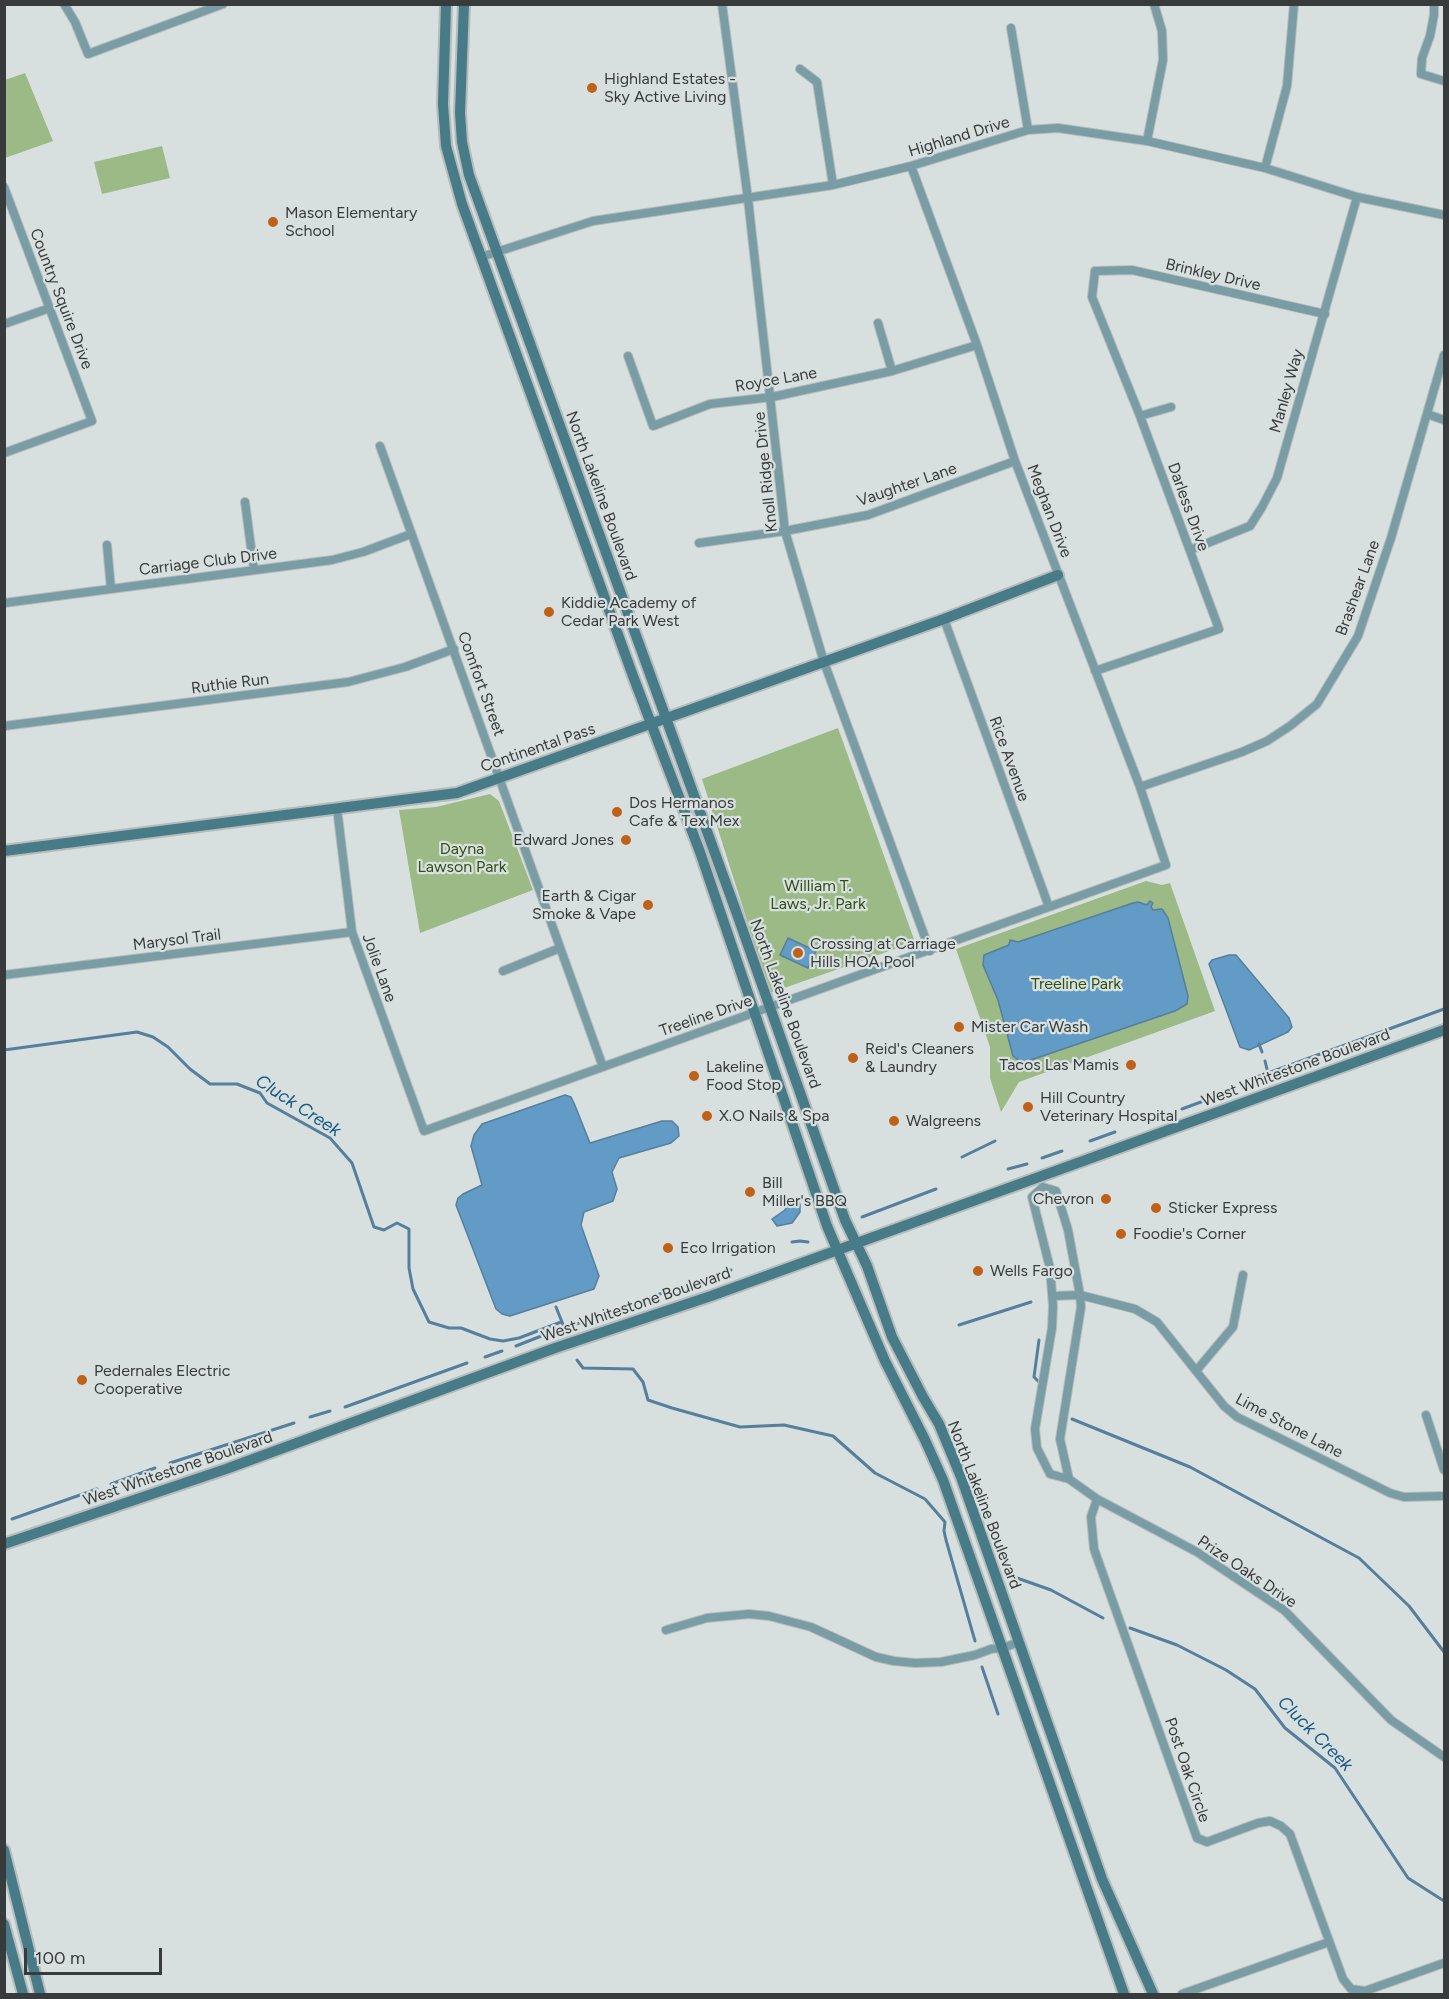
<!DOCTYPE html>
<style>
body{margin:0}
#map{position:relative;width:1449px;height:1999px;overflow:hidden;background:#d8e0df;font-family:Figtree,sans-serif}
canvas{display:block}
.frame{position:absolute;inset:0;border:6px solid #383b3b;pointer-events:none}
.scale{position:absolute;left:24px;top:1948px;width:138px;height:27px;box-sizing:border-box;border:3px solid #383b3b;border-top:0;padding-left:8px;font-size:18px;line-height:21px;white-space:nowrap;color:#383b3b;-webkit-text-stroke:4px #d8e0df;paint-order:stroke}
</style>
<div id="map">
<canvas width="1449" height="1999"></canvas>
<div class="frame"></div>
<div class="scale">100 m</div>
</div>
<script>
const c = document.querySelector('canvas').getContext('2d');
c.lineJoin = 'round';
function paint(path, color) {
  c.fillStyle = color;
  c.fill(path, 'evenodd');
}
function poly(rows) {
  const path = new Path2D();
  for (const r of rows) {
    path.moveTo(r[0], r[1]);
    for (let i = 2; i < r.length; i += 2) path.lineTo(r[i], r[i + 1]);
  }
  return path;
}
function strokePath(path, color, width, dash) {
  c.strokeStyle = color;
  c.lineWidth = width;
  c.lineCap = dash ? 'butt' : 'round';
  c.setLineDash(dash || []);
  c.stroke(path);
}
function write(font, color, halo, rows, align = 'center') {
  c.font = font + ' Figtree,sans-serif';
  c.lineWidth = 4.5;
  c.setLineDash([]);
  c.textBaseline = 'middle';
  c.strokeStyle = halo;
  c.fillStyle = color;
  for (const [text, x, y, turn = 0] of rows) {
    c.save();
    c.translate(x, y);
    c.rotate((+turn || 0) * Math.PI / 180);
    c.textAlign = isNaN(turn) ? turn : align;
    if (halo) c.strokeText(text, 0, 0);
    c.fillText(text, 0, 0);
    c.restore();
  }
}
paint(poly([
 [25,73,53,141,5,158,5,80],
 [162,146,170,178,102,194,94,162],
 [838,728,915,942,770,993,702,779],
 [490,794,499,801,533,890,420,933,399,810,436,807],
 [1146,881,1162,885,1170,883,1215,1011,1019,1082,1001,1112,990,1078,990,1047,956,949]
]), '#9bba86');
const water = poly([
 [1150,901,1153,903,1151,907,1153,910,1162,909,1168,918,1188,996,1187,1004,1175,1011,1022,1063,1013,1056,998,1000,983,965,984,955,1009,945,1010,940,1018,942,1133,903,1138,902,1147,905,1150,901],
 [788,938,816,951,808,968,780,955,788,938],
 [1229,955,1236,955,1289,1018,1292,1027,1288,1032,1249,1050,1240,1047,1209,964,1212,960,1229,955],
 [565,1095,571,1097,574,1103,590,1143,662,1121,672,1121,678,1127,679,1136,671,1143,619,1158,612,1172,617,1189,613,1201,584,1212,581,1225,599,1276,594,1289,510,1316,502,1314,496,1309,456,1205,458,1198,463,1194,482,1185,471,1146,474,1135,482,1124,565,1095],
 [789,1199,797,1201,800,1204,800,1212,792,1223,777,1226,772,1219,785,1210,789,1199]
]);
paint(water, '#629cc6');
strokePath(water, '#557f9c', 1.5);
strokePath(poly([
 [1259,1044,1262,1052],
 [4,1050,137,1032,153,1037,168,1047,190,1069,210,1084,237,1084,260,1093,267,1103,330,1138,352,1163,374,1227,384,1230,397,1223,409,1229,409,1268,413,1289,429,1322,449,1328,461,1328,490,1339,503,1341,519,1338,561,1322],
 [1265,1061,1268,1073],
 [1246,1081,1444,1009],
 [1182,1109,1209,1099],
 [1090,1141,1115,1132],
 [962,1157,995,1141],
 [1042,1158,1062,1151],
 [1008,1169,1027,1164],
 [862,1217,936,1189],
 [792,1242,800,1241,808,1242],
 [713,1276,731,1270],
 [689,1284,697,1282],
 [556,1307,564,1327],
 [612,1311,674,1289],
 [959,1325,1031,1302],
 [516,1346,564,1327,587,1321],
 [485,1357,502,1351],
 [577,1360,583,1368,633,1369,643,1382,648,1400,672,1408,740,1427,784,1425,833,1436,875,1473,925,1499,945,1522,944,1531,946,1540,975,1641],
 [1038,1381,1034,1377,1039,1340],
 [345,1407,467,1363],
 [310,1417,330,1411],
 [1072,1419,1190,1467,1359,1558,1409,1606,1444,1652],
 [170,1463,294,1423],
 [111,1484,155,1468],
 [12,1519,97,1489],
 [1007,1572,1017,1578,1051,1590,1103,1618],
 [1130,1628,1177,1645,1226,1670,1255,1689,1285,1728,1335,1768,1408,1878,1444,1901],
 [982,1667,998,1714]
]), '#557f9c', 3);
const street = poly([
 [64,4,75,22,88,54,223,4],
 [722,4,748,199,785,531,824,662,930,951],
 [1434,4,1434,15,1430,36,1422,58,1421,74,1444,81],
 [1011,28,1028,130],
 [800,69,817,82,833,185],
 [1147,141,1163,60,1162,31,1154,4],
 [1265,168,1287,86,1294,4],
 [4,187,92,421,4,453],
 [481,257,593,221,833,185,911,166,1028,130,1058,128,1147,141,1265,168,1357,197,1444,215],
 [878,323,892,371],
 [4,324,50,308],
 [628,356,653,426,710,404,772,397,892,371,977,345],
 [1427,414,1444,420],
 [1140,416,1171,407],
 [380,446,603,1067],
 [245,502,254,570],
 [699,543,785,531,868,515,1015,461],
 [107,545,111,589],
 [1190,550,1250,526,1262,507,1277,478,1357,197],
 [4,603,332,560,363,552,411,534],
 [944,619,1049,907],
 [1095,671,1219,629,1140,416,1092,297,1095,271,1132,270,1325,314],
 [4,726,348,682,405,667,454,649],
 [1140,787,1242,752,1267,741,1290,726,1317,704,1358,636,1391,538,1444,355],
 [337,808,352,932,424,1131,1166,865,1140,787,1015,461,977,345,911,166],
 [503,971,560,948],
 [4,975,352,932],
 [1043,1187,1032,1197,1050,1268,1053,1306,1052,1328,1035,1429,1037,1448,1050,1474,1069,1479,1097,1499,1197,1552,1284,1610,1391,1720,1444,1757],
 [1043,1187,1056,1191,1068,1230,1080,1295,1081,1307,1060,1439,1069,1479],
 [1053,1296,1080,1295,1135,1309,1157,1322,1224,1406,1237,1417,1390,1493,1404,1497,1444,1496],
 [1196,1371,1233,1327,1243,1275],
 [1426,1415,1444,1470],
 [1097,1499,1091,1517,1094,1549,1197,1838,1207,1842,1258,1823,1270,1821,1281,1826,1290,1834,1343,1979,1351,1989,1365,1991,1444,1963],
 [666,1630,707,1618,749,1614,769,1616,811,1627,876,1657,894,1661,915,1663,941,1662,975,1655,991,1649,1003,1648,1019,1642],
 [1182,1994,1329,1942]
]);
const secondary = poly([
 [446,4,443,104,446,146,462,204,633,676,700,852,827,1226,885,1361,925,1440,943,1480,1124,1994],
 [464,4,460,113,462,142,469,175,737,914,845,1220,867,1266,892,1337,923,1397,939,1424,961,1477,1102,1879,1153,1994],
 [4,851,457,793,944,619,1058,575],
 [4,1544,226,1469,555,1348,711,1296,1444,1030],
 [4,1850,40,1994],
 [4,1924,23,1994]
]);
strokePath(street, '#b5bcbb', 10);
strokePath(secondary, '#b5bcbb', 14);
strokePath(street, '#7a9ca4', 8);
strokePath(secondary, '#467b87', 10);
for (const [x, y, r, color] of [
 [592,88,6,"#c06119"],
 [273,222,6,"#c06119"],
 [549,612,6,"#c06119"],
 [617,812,6,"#c06119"],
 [626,840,6,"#c06119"],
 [648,905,6,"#c06119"],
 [798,953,6,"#c06119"],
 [959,1027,6,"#c06119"],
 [853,1058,6,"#c06119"],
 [1131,1065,6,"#c06119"],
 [694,1076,6,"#c06119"],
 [1028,1107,6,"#c06119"],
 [707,1116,6,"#c06119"],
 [894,1121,6,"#c06119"],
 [750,1192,6,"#c06119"],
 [1106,1199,6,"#c06119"],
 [1156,1208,6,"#c06119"],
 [1121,1234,6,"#c06119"],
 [668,1248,6,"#c06119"],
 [978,1271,6,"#c06119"],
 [82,1380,6,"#c06119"]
]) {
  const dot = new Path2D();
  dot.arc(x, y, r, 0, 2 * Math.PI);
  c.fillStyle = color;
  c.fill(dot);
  strokePath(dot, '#d8e0df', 2);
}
write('16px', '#383b3b', '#d8e0df', [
 ["Highland Estates -",604,79],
 ["Sky Active Living",604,97],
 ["Mason Elementary",285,213],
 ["School",285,231],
 ["Kiddie Academy of",561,603],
 ["Cedar Park West",561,621],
 ["Dos Hermanos",629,803],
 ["Cafe & Tex Mex",629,821],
 ["Edward Jones",614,840,"right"],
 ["Earth & Cigar",636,896,"right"],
 ["Smoke & Vape",636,914,"right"],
 ["Crossing at Carriage",810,944],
 ["Hills HOA Pool",810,962],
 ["Mister Car Wash",971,1027],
 ["Reid's Cleaners",865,1049],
 ["& Laundry",865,1067],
 ["Tacos Las Mamis",1119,1065,"right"],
 ["Lakeline",706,1067],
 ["Food Stop",706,1085],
 ["Hill Country",1040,1098],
 ["Veterinary Hospital",1040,1116],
 ["X.O Nails & Spa",719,1116],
 ["Walgreens",906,1121],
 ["Bill",762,1183],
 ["Miller's BBQ",762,1201],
 ["Chevron",1094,1199,"right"],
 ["Sticker Express",1168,1208],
 ["Foodie's Corner",1133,1234],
 ["Eco Irrigation",680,1248],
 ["Wells Fargo",990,1271],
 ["Pedernales Electric",94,1371],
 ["Cooperative",94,1389]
], 'left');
write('16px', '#383b3b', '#d8e0df', [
 ["Highland Drive",959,137,-17],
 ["Brinkley Drive",1213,275,13],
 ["Country Squire Drive",61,299,69],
 ["Royce Lane",776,380,-10],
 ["Manley Way",1287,391,-74],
 ["Knoll Ridge Drive",766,472,-96],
 ["Vaughter Lane",907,485,-19],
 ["North Lakeline Boulevard",601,496,70],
 ["Darless Drive",1188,507,70],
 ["Meghan Drive",1049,511,69],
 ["Carriage Club Drive",208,562,-7],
 ["Brashear Lane",1358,588,-70],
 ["Ruthie Run",230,684,-7],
 ["Comfort Street",481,684,70],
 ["Continental Pass",538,748,-19],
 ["Rice Avenue",1009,759,70],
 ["Marysol Trail",177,940,-7],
 ["Jolie Lane",379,968,70],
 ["North Lakeline Boulevard",785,1004,70],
 ["Treeline Drive",706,1016,-19],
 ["West Whitestone Boulevard",1296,1068,-20],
 ["West Whitestone Boulevard",636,1305,-19],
 ["Lime Stone Lane",1289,1426,28],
 ["West Whitestone Boulevard",178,1469,-19],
 ["North Lakeline Boulevard",984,1505,69],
 ["Prize Oaks Drive",1247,1572,34],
 ["Post Oak Circle",1187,1770,71]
]);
write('16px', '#315014', '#d8e0df', [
 ["Dayna",462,849],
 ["Lawson Park",462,867],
 ["William T.",818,886],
 ["Laws, Jr. Park",818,904],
 ["Treeline Park",1076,984]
]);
write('italic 18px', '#185a84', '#d8e0df', [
 ["Cluck Creek",298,1106,33],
 ["Cluck Creek",1315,1734,45]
]);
</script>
